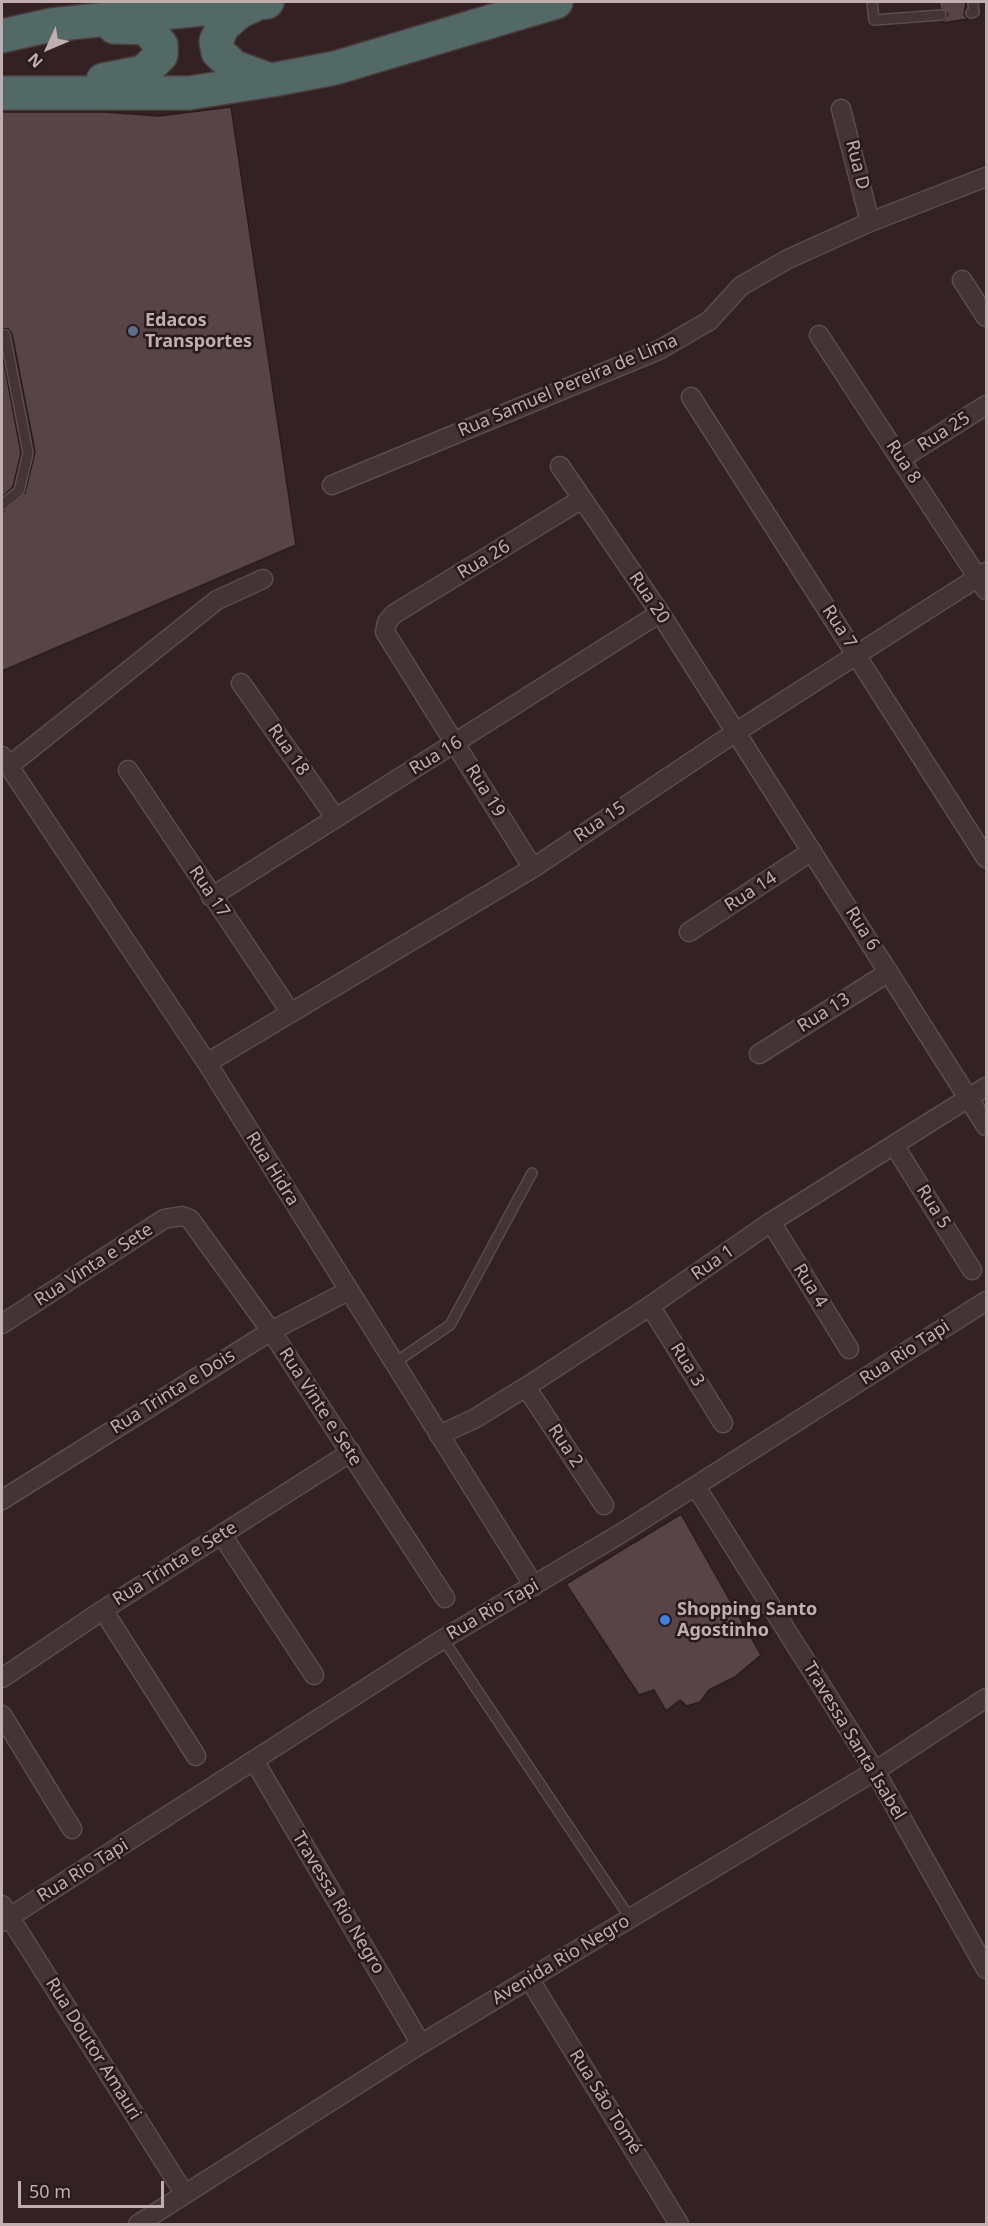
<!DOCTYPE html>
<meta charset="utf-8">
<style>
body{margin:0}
#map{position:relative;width:988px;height:2226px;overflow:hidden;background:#332124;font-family:"Noto Sans",sans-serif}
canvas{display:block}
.frame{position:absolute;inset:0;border:3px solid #c1aeb1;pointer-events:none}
.north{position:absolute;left:18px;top:18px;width:60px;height:60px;-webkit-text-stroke:4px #281a1c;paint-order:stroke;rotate:226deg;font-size:16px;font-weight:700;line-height:24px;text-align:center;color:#c1aeb1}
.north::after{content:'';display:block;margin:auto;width:21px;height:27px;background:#c1aeb1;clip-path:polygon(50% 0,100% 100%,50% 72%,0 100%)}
.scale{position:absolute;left:18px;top:2181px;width:146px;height:27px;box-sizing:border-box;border:3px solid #c1aeb1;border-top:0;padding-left:8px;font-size:18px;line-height:21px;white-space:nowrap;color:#c1aeb1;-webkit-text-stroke:4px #281a1c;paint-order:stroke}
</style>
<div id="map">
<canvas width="988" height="2226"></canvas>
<div class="frame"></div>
<div class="north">N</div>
<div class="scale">50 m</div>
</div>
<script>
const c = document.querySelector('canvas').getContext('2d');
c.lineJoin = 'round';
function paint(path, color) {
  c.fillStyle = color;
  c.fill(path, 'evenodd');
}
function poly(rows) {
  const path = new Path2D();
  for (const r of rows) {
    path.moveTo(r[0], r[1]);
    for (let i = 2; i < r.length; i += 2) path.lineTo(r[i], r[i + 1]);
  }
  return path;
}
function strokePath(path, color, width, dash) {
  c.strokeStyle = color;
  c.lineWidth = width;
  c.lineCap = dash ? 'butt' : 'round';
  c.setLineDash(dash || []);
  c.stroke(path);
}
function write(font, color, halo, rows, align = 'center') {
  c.font = font + ' "Noto Sans",sans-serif';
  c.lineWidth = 5;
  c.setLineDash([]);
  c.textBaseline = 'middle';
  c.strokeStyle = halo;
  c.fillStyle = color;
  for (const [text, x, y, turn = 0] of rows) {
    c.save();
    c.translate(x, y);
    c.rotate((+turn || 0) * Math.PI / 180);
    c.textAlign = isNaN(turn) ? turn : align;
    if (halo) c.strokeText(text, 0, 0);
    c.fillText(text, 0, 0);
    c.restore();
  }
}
const building = poly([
 [939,2,966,2,964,15,968,19,942,23,948,14,940,8,939,2],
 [231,107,296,545,2,671,2,512,25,493,35,452,12,334,8,329,2,329,2,112,103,112,159,116,231,107],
 [2,352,21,453,13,487,2,497,2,352],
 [681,1514,761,1655,735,1677,709,1690,700,1702,687,1706,680,1700,666,1711,654,1690,639,1695,566,1584,681,1514]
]);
paint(building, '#584346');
strokePath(building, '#2a1c1e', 1.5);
const lane = poly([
 [872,2,874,20,941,15],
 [971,13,974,12,973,2],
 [2,505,19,491,28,453,5,335],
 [393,1364,450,1325,532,1173],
 [443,1639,630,1918]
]);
const street = poly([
 [841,109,870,222],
 [962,280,986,317],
 [819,335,986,590],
 [691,397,986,858],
 [901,459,986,405],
 [560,466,660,613,986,1126],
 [332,485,659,350,709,321,741,286,788,259,870,222,986,177],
 [241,683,335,817],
 [2,756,207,1063,534,1586],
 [9,766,217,600,263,579],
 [128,770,291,1013],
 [533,868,385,632,387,622,394,614,582,499],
 [211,897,660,613],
 [689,932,812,851],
 [759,1054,889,972],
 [207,1063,533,868,736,732,986,572],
 [894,1145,972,1270],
 [771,1222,849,1349],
 [650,1306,723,1423],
 [2,1324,164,1219,182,1216,190,1219,271,1331,445,1598],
 [526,1387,604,1505],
 [439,1435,474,1419,526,1387,650,1306,771,1222,986,1087],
 [696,1487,875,1771,986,1969],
 [2,1500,271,1331,348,1291],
 [222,1535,314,1675],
 [103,1610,196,1756],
 [2,1678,103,1610,351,1452],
 [2,1715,72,1829],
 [255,1762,421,2044],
 [2,1905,184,2193],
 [2,1922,443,1639,620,1534,986,1301],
 [530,1980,679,2224],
 [138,2224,421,2044,875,1771,986,1698]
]);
const highway = poly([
 [256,4,239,12,223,26,216,41,218,52,234,67,270,80],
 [2,36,51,25,267,2],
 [103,80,144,72,161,55,161,45,146,28,114,27],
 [2,93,189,93,272,80,335,68,556,2]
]);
strokePath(lane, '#5c4c4e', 12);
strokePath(street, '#5c4c4e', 21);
strokePath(highway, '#4b3c3e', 36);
strokePath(lane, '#443437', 9);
strokePath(street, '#443437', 18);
strokePath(highway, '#526966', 33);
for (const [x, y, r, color] of [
 [133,331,6,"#5c6f8a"],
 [665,1620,6,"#3f7fe0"]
]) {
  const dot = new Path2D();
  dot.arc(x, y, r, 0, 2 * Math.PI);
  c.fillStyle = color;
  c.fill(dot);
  strokePath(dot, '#281a1c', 2);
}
write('18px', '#c1aeb1', '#281a1c', [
 ["Rua D",857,165,76],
 ["Rua Samuel Pereira de Lima",568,386,-23],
 ["Rua 25",944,432,-32],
 ["Rua 8",903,462,57],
 ["Rua 26",484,560,-31],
 ["Rua 20",649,598,56],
 ["Rua 7",839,627,57],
 ["Rua 18",288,750,55],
 ["Rua 16",436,756,-31],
 ["Rua 19",485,791,58],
 ["Rua 15",600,822,-34],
 ["Rua 17",209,892,56],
 ["Rua 14",751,892,-33],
 ["Rua 6",862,929,58],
 ["Rua 13",824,1013,-32],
 ["Rua Hidra",272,1169,58],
 ["Rua 5",933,1207,58],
 ["Rua 1",713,1263,-35],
 ["Rua Vinta e Sete",94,1265,-33],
 ["Rua 4",810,1286,58],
 ["Rua Rio Tapi",905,1353,-33],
 ["Rua 3",687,1365,58],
 ["Rua Trinta e Dois",173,1392,-32],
 ["Rua Vinte e Sete",320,1407,57],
 ["Rua 2",565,1446,56],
 ["Rua Trinta e Sete",175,1564,-32],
 ["Rua Rio Tapi",493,1610,-30],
 ["Travessa Santa Isabel",854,1741,59],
 ["Rua Rio Tapi",83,1871,-32],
 ["Travessa Rio Negro",338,1903,59],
 ["Avenida Rio Negro",561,1960,-31],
 ["Rua Doutor Amauri",93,2049,58],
 ["Rua São Tomé",605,2102,58]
]);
write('bold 18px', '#c1aeb1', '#281a1c', [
 ["Edacos",145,321],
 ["Transportes",145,342],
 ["Shopping Santo",677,1610],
 ["Agostinho",677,1631]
], 'left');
</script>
